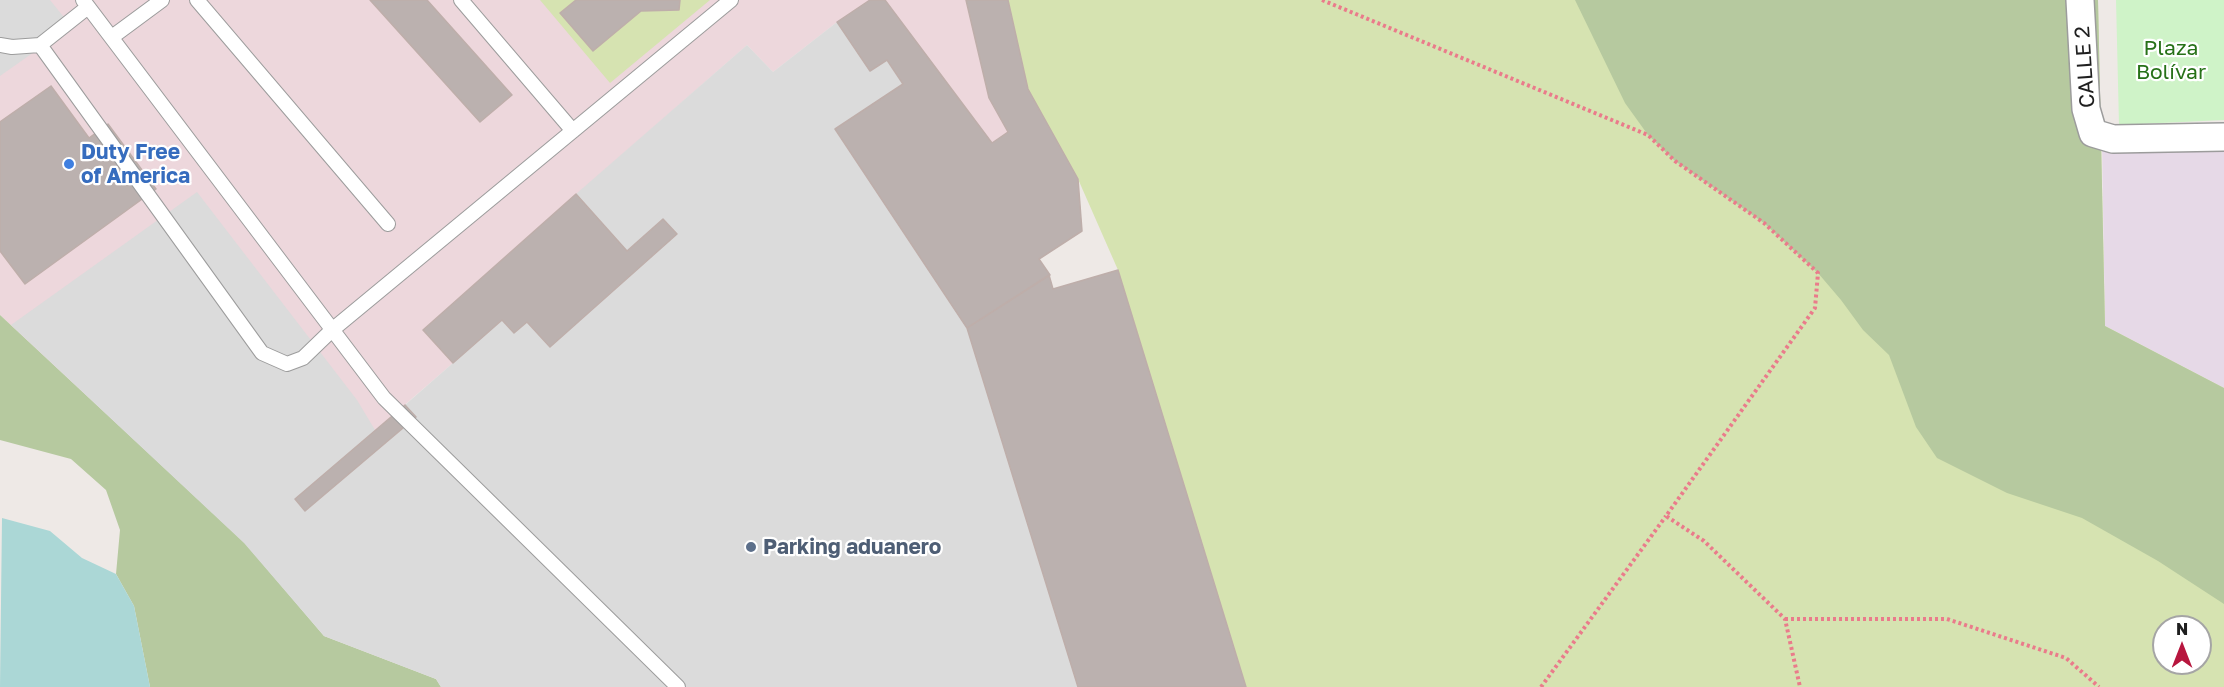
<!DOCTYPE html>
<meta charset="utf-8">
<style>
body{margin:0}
#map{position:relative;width:2224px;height:687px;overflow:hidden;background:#eee9e6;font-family:"Golos Text",sans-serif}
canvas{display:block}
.north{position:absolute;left:2152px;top:615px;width:60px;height:60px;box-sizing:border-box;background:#fff;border:2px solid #a5a5a5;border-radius:50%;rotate:0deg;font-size:16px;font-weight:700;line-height:24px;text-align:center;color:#1f1f1f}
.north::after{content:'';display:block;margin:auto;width:21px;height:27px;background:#b7163e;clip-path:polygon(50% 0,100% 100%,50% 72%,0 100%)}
</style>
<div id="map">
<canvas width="2224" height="687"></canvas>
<div class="north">N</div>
</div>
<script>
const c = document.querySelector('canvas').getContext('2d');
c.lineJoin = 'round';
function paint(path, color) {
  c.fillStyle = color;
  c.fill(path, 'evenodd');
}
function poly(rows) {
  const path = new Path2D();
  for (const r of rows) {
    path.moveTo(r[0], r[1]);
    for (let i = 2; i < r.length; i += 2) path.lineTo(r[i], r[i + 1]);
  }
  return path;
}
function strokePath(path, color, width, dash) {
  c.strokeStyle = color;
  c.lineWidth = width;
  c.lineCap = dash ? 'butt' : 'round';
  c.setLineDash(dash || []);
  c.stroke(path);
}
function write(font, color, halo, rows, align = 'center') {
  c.font = font + ' "Golos Text",sans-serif';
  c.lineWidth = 4.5;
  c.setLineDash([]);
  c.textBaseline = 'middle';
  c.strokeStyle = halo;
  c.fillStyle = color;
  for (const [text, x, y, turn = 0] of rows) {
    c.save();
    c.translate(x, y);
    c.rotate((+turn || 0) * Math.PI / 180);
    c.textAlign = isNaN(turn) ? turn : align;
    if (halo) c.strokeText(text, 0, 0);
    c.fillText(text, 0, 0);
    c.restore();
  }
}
paint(poly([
 [0,0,870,0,837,22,773,72,747,45,423,330,453,363,245,543,0,315],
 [885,0,966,0,989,98,1008,132,992,143]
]), '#edd7dc');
paint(poly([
 [2224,135,2224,388,2105,326,2102,136]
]), '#e6d9e7');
paint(poly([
 [540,0,710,0,610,83],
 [1008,0,2098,0,2105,326,2224,388,2224,687,1246,687,1118,270,1078,179,1028,89],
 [2164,627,2200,627,2200,663,2164,663]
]), '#d6e3b1');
paint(poly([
 [1575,0,2098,0,2105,326,2224,388,2224,604,2158,561,2082,518,2007,493,1937,458,1916,427,1889,355,1863,330,1841,300,1818,273,1764,223,1675,161,1648,135,1625,103],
 [0,315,245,543,324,636,436,679,441,687,150,687,134,606,116,574,120,530,106,490,71,459,0,440]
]), '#b6c99f');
paint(poly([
 [2116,0,2224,0,2224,120,2119,125]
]), '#cff3c8');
paint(poly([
 [0,0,50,0,71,26,0,76],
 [837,22,870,71,887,60,903,84,835,129,967,328,1078,687,441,687,436,679,324,636,244,543,11,325,197,192,357,400,375,430,305,510,415,417,405,405,502,320,514,333,527,322,550,347,677,234,663,219,627,251,576,194,747,45,773,72]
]), '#dbdbdb');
paint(poly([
 [2,518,50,531,82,558,116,574,134,606,150,687,0,687]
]), '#abd7d6');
const building = poly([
 [370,0,427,0,512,95,480,122,370,0],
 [576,0,680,0,679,10,641,11,593,51,560,13,576,0],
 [870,0,885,0,992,143,1008,132,989,98,966,0,1008,0,1028,89,1078,179,1082,231,1039,259,1050,275,967,328,835,129,903,84,887,60,870,71,837,22,870,0],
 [51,86,89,138,108,124,156,189,25,284,0,251,0,122,51,86],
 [576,194,627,251,663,219,677,234,550,347,527,322,514,333,502,320,453,363,423,330,576,194],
 [1118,270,1246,687,1078,687,967,328,1049,275,1053,289,1118,270],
 [405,405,416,417,305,511,295,499,405,405]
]);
paint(building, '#bbb1af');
strokePath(building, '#beaeaa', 1.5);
const lane = poly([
 [83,0,384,398,678,687],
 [197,0,388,224],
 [461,0,573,131],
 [112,37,162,0],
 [0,45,12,47,40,45,88,7],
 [40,45,262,353,287,364,303,358,332,330,731,0]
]);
const street = poly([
 [2080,0,2086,109,2093,133,2113,139,2224,137]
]);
strokePath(lane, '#9c9c9c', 16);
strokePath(street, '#9c9c9c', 30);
strokePath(poly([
 [1322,0,1648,135,1675,161,1764,223,1818,273,1815,308,1666,516,1704,541,1785,619,1800,687],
 [1785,619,1947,619,2066,658,2099,687],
 [1541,687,1666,516]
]), '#ea7b8b', 4, [3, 3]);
strokePath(lane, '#fff', 14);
strokePath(street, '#fff', 27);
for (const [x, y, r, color] of [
 [69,164,6,"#3f7fe0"],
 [751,547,6,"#5c6f8a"]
]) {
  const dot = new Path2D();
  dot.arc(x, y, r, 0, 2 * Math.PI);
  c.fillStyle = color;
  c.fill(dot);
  strokePath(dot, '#fff', 2);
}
write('21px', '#277118', '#fff', [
 ["Plaza",2171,48],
 ["Bolívar",2171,72]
]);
write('21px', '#1f1f1f', '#fff', [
 ["CALLE 2",2085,67,-94]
]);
write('bold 21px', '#366cbe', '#fff', [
 ["Duty Free",81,152],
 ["of America",81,176]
], 'left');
write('bold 21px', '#4e5e75', '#fff', [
 ["Parking aduanero",763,547]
], 'left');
</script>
